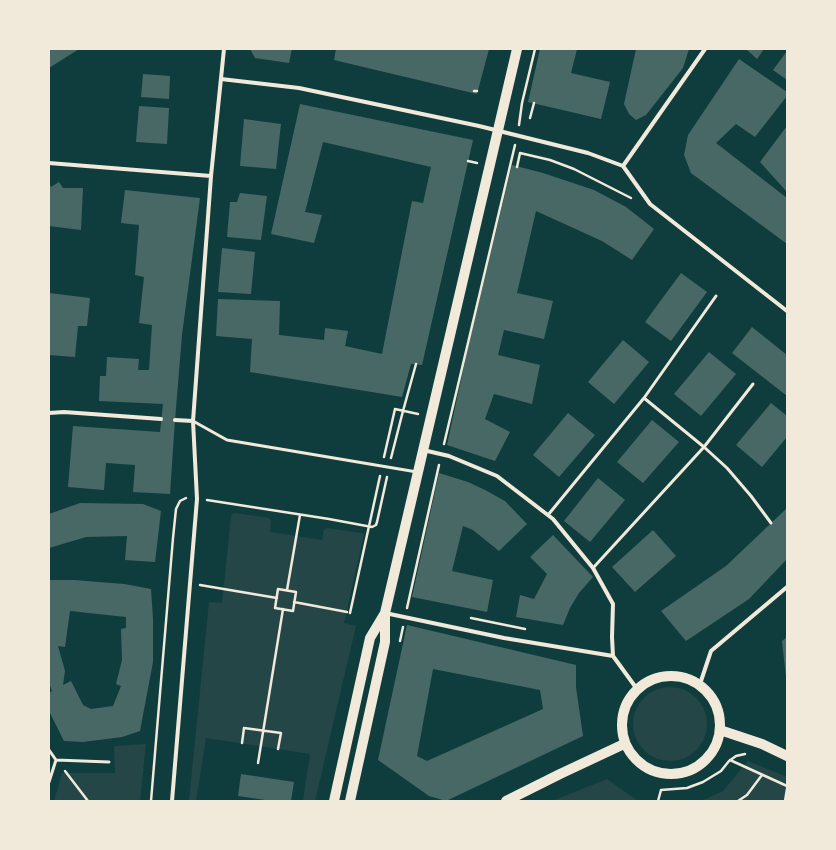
<!DOCTYPE html>
<style>
body{margin:0}
#map{position:relative;width:836px;height:850px;overflow:hidden;background:#0f3d3e;font-family:"Source Sans 3",sans-serif}
canvas{display:block}
.frame{position:absolute;inset:0;border:50px solid #f1e9da;pointer-events:none}
</style>
<div id="map">
<canvas width="836" height="850"></canvas>
<div class="frame"></div>
</div>
<script>
const c = document.querySelector('canvas').getContext('2d');
c.lineJoin = 'round';
function paint(path, color) {
  c.fillStyle = color;
  c.fill(path, 'evenodd');
}
function poly(rows) {
  const path = new Path2D();
  for (const r of rows) {
    if (r.length === 3) {
      path.moveTo(r[0] + r[2], r[1]);
      path.arc(r[0], r[1], r[2], 0, 2 * Math.PI);
      continue;
    }
    path.moveTo(r[0], r[1]);
    for (let i = 2; i < r.length; i += 2) path.lineTo(r[i], r[i + 1]);
  }
  return path;
}
function strokePath(path, color, width, dash) {
  c.strokeStyle = color;
  c.lineWidth = width;
  c.lineCap = dash ? 'butt' : 'round';
  c.setLineDash(dash || []);
  c.stroke(path);
}
paint(poly([
 [235,513,269,518,271,521,270,532,322,540,324,530,327,528,361,533,364,534,344,623,356,626,315,801,303,801,310,754,206,738,196,801,189,801,209,602,222,603,231,516,232,514],
 [670,724,37],
 [146,744,140,801,54,801,62,773,115,773,114,746],
 [748,761,787,777,787,801,701,801,723,791],
 [607,779,638,801,641,801,552,801]
]), '#244646');
paint(poly([
 [49,49,79,49,49,68],
 [250,49,292,49,289,63,255,58],
 [336,49,489,49,477,94,334,60],
 [540,49,577,49,571,73,610,82,601,119,528,102],
 [636,49,689,49,683,68,646,115,636,120,629,114,624,104],
 [746,49,764,49,757,59],
 [787,51,787,80,773,70],
 [739,59,787,92,787,96,755,137,736,124,716,143,787,198,787,244,691,173,684,155,688,135],
 [143,74,170,76,169,99,141,97],
 [300,104,473,140,422,365,411,364,402,397,250,372,252,339,216,336,218,299,280,301,279,335,324,340,325,328,348,331,345,346,382,354,412,201,423,203,431,167,323,142,305,212,322,215,314,243,271,234],
 [139,106,169,108,167,144,136,142],
 [244,119,281,124,276,169,240,166],
 [787,126,787,192,760,162],
 [512,165,543,173,594,190,626,207,654,229,632,260,602,241,536,211,517,293,553,301,544,339,504,330,498,355,540,365,532,404,494,394,485,419,510,432,495,461,447,445,468,347],
 [59,182,63,188,83,188,81,230,49,226,49,183,51,187],
 [125,190,200,198,182,335,175,420,170,494,133,492,135,465,106,463,104,490,68,487,73,426,160,432,163,404,99,401,100,376,106,376,107,357,139,359,138,370,149,370,152,325,139,323,144,277,135,275,139,225,121,223],
 [240,193,267,196,261,240,227,237,230,202,237,202],
 [222,248,255,252,251,294,218,292],
 [681,273,707,292,671,341,645,322],
 [49,293,90,298,87,326,78,326,75,357,49,355,50,323,49,323],
 [752,327,787,355,787,396,732,353],
 [623,340,649,362,614,404,588,382],
 [709,352,736,374,701,416,674,394],
 [771,403,787,416,787,437,762,467,736,445],
 [568,413,595,435,559,477,533,455],
 [652,420,679,442,643,483,617,462],
 [439,473,468,482,485,490,505,501,527,524,499,551,473,530,463,526,452,571,493,580,487,612,412,597],
 [598,478,625,500,590,542,564,521],
 [80,503,143,504,161,511,155,562,125,560,127,536,86,537,49,548,49,514],
 [787,508,787,559,749,599,686,641,661,611,726,566],
 [653,530,676,556,635,592,612,567],
 [553,535,593,577,579,593,570,608,563,625,516,617,520,595,534,599,547,574,530,557],
 [49,580,74,580,124,584,151,589,153,619,153,662,140,731,122,737,83,742,64,741,49,711,49,693,52,691,49,683],
 [70,611,126,617,126,628,121,629,122,660,116,684,121,686,113,706,91,709,83,705,71,681,63,685,65,671,58,646,65,647],
 [407,625,576,665,576,687,583,736,446,801,429,796,378,760],
 [433,669,540,690,543,709,427,761,417,756],
 [787,637,787,677,786,677,782,641],
 [241,774,294,782,291,801,272,801,238,796]
]), '#486865');
strokePath(poly([
 [474,91,477,91],
 [530,118,534,103],
 [519,125,522,103,535,49],
 [468,161,477,163],
 [517,167,520,153,550,160,574,169,631,198],
 [444,444,515,145],
 [384,457,395,409,418,414],
 [391,458,403,411,416,364],
 [207,500,329,519,372,527,376,525,377,522,387,477],
 [200,585,277,598],
 [278,589,296,592,293,611,275,608,278,589],
 [287,590,300,515],
 [294,602,347,612],
 [407,608,439,465],
 [350,613,380,476],
 [471,618,525,629],
 [400,641,403,627],
 [242,743,244,728,281,733,278,749],
 [730,760,787,786],
 [258,763,283,609],
 [65,771,88,801],
 [151,801,173,538,176,509,180,501,186,498],
 [658,801,661,790,687,788,703,782,721,771,729,761,736,756,745,754],
 [738,801,747,795,762,775],
 [785,801,787,789]
]), '#f1e9da', 2.5);
strokePath(poly([
 [644,398,704,447,727,468,751,496,771,523],
 [193,421,227,440,417,472],
 [548,515,644,398,716,296],
 [593,568,704,447,753,384],
 [49,750,56,760],
 [49,782,56,760,109,762]
]), '#f1e9da', 3);
strokePath(poly([
 [221,79,299,88,479,126,588,153,623,166,650,204,787,311],
 [49,163,211,176],
 [623,166,705,49],
 [49,413,64,412,161,419],
 [175,420,193,421],
 [423,450,449,456,497,476,553,519,593,568,613,604,612,637,613,656,637,689],
 [385,613,504,638,613,656],
 [700,684,711,651,787,587],
 [172,801,197,499,193,421,211,176,224,49]
]), '#f1e9da', 4);
strokePath(poly([
 [671,725,49],
 [720,730,762,744,787,756],
 [334,801,370,638,385,613],
 [350,801,385,642,385,613,517,49],
 [506,801,560,774,624,744]
]), '#f1e9da', 10);
</script>
